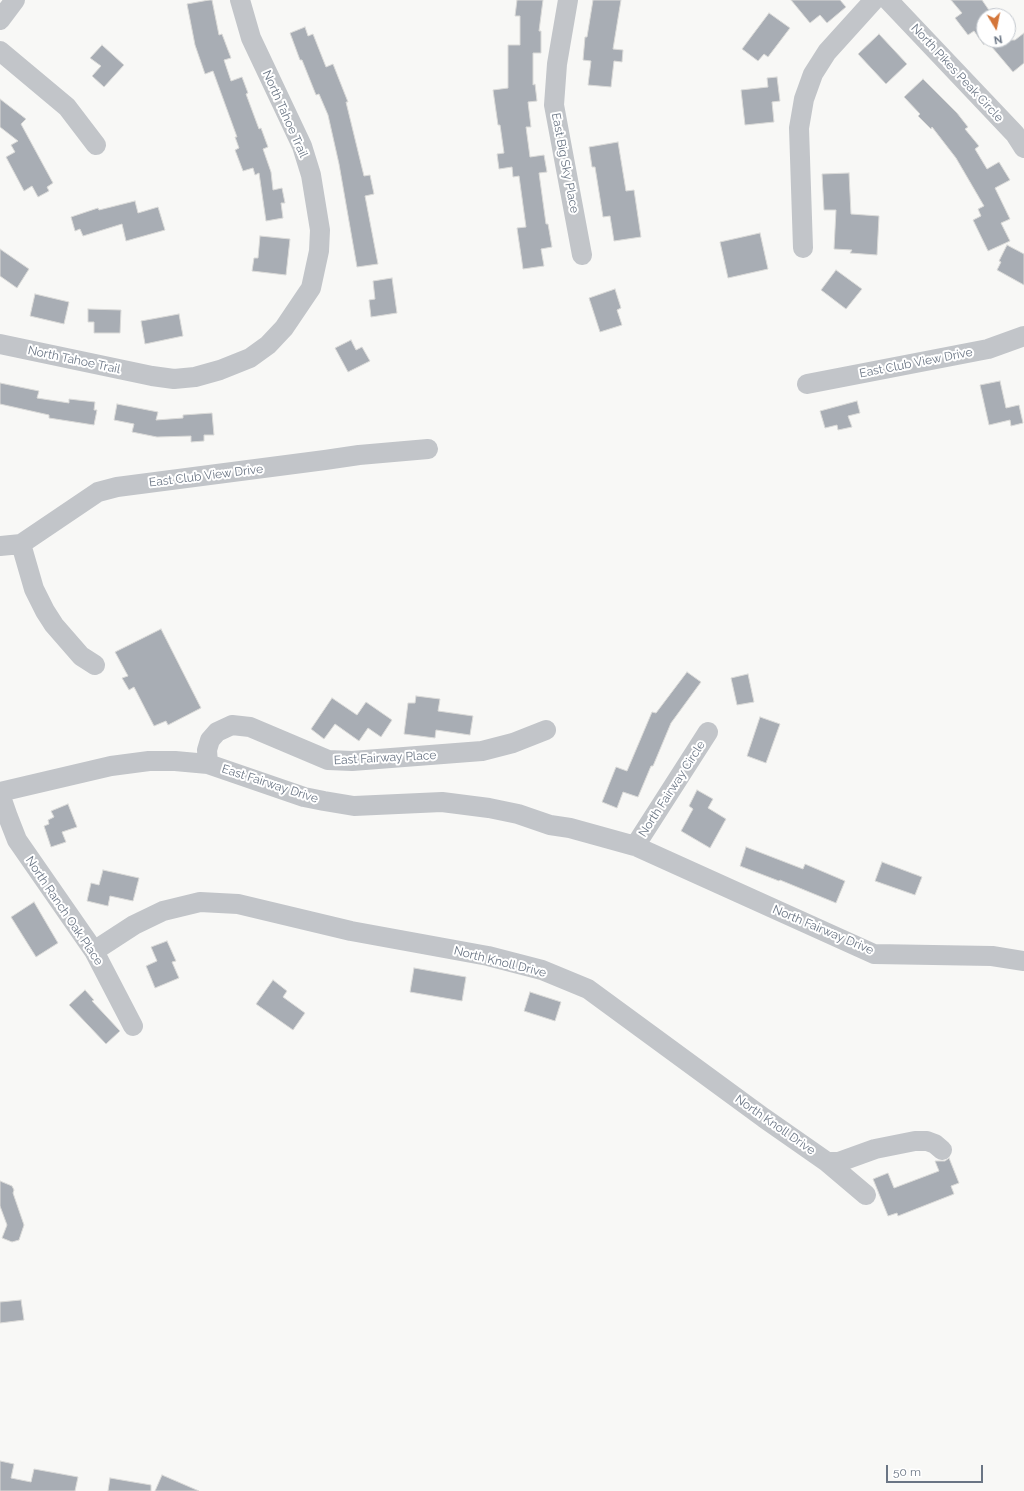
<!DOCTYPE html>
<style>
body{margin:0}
#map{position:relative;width:1024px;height:1491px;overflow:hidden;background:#f8f8f6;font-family:Raleway,sans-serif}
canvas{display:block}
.north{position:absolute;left:976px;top:8px;width:40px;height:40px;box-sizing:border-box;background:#fff;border:1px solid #c3c8ce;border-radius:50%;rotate:170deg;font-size:11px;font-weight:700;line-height:16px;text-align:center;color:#6a7584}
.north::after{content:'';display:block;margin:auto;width:14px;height:18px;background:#d4763a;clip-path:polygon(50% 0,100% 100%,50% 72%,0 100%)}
.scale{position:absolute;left:886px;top:1465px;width:97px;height:18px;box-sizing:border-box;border:2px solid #6a7584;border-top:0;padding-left:5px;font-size:12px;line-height:14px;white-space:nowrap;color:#6a7584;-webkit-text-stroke:3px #fff;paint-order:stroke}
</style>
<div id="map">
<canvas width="1024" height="1491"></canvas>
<div class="north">N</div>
<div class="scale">50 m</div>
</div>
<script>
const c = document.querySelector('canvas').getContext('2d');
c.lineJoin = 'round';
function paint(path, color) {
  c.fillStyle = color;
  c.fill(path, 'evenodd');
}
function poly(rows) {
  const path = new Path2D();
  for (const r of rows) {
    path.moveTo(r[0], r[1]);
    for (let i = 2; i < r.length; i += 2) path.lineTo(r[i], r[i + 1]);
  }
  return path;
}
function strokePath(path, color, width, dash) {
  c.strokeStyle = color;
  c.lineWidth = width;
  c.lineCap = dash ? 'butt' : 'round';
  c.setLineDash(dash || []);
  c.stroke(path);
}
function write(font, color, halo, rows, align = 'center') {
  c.font = font + ' Raleway,sans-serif';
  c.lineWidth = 4;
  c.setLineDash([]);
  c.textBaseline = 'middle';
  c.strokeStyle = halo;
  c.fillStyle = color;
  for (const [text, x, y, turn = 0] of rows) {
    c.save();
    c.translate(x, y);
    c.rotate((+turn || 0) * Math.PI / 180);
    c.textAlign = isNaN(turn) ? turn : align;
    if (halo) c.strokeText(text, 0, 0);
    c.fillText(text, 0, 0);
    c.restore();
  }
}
const building = poly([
 [209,0,212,0,219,35,222,34,231,58,224,60,231,81,242,77,248,93,246,94,259,129,261,128,268,147,263,149,271,172,273,190,282,188,285,203,281,203,283,218,266,221,259,173,255,175,253,168,243,171,235,150,239,148,235,137,237,137,213,71,205,74,195,45,187,4,209,0],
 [517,0,543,0,539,31,541,31,541,53,533,53,533,85,535,84,537,101,528,102,531,127,526,127,530,157,544,155,547,172,539,173,546,224,548,224,552,247,541,249,544,266,523,269,517,228,526,227,519,176,513,177,512,167,499,169,497,154,504,153,500,125,498,125,493,90,508,88,508,45,520,45,520,16,515,16,517,0],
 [593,0,621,0,613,49,623,50,622,62,614,61,611,87,588,85,591,61,583,60,585,37,587,37,593,0],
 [791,0,840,0,846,7,827,23,820,15,810,23,791,0],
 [951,0,982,0,993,16,984,16,984,45,974,31,968,35,955,18,962,13,951,0],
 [769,13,790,28,768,57,764,54,758,61,742,49,769,13],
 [305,27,308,36,313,34,326,67,333,64,348,102,346,102,364,176,370,175,374,194,365,196,378,264,357,267,339,164,328,115,319,94,316,95,302,60,300,60,290,33,305,27],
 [1024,33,1024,63,1013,72,986,40,1015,40,1024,33],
 [879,34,907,64,886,84,858,54,879,34],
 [102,45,124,65,104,87,92,76,101,66,90,58,102,45],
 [777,77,780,101,772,102,774,122,745,125,741,90,768,87,767,78,777,77],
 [923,79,957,113,968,127,965,129,979,146,975,149,987,169,999,162,1010,180,995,188,1010,219,1001,223,1010,241,988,251,973,220,981,216,978,209,984,206,956,158,932,127,931,129,918,116,920,114,904,97,923,79],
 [0,99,26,119,21,124,53,183,47,187,49,191,38,197,32,186,24,191,6,157,15,152,11,145,18,141,0,127,0,99],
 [618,142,626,191,634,190,641,237,614,241,610,216,603,217,595,167,592,167,589,147,618,142],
 [849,173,851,214,879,216,877,255,850,253,852,250,834,249,836,210,824,210,822,174,849,173],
 [135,201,138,213,158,207,165,230,126,241,122,224,83,236,80,229,75,231,71,217,98,208,99,210,135,201],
 [760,233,768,269,728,278,720,242,760,233],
 [260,236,290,239,286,275,252,271,254,258,258,258,260,236],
 [1007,245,1024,254,1024,285,997,270,1001,262,999,261,1007,245],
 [0,249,29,269,17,288,0,276,0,249],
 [836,270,862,289,846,309,821,290,836,270],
 [392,278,397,313,371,317,369,300,375,299,373,281,392,278],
 [615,289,621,308,617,310,622,325,600,332,589,298,615,289],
 [35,294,69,302,64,324,30,316,35,294],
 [88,309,121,310,120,333,94,333,94,322,88,322,88,309],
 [179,314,183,336,145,344,141,321,179,314],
 [351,340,356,350,362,347,370,361,348,372,335,348,351,340],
 [1000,381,1006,408,1019,405,1023,423,1011,426,1010,420,989,425,980,385,1000,381],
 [0,383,39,391,37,398,69,403,69,399,95,402,94,410,97,410,94,425,49,418,49,415,0,404,0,383],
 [857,401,860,413,848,416,852,427,838,430,837,425,825,428,820,411,857,401],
 [117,404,158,412,156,420,183,418,183,415,212,413,214,435,204,435,204,441,191,442,191,436,157,437,132,432,134,424,114,420,117,404],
 [161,629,201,708,168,725,166,721,154,726,134,687,129,690,122,678,128,676,115,652,161,629],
 [687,672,701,682,671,723,653,766,651,766,638,797,623,792,617,808,602,802,616,767,627,771,652,712,656,713,687,672],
 [748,674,754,702,737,705,731,678,748,674],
 [416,696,440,699,438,711,473,716,470,735,436,730,435,738,404,734,408,703,415,703,416,696],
 [332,698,357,715,366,702,392,720,381,737,368,728,359,741,335,724,324,739,311,729,332,698],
 [760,717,780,724,766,763,747,756,760,717],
 [697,790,713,799,708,808,726,819,710,848,681,831,693,809,689,806,697,790],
 [68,804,77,827,62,832,66,842,51,847,44,826,49,824,48,820,54,817,51,811,68,804],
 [746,847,803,869,805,864,845,881,836,903,780,880,779,881,740,866,746,847],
 [882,862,922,877,915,895,875,881,882,862],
 [103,870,139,878,133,901,110,896,108,906,87,901,91,883,99,885,103,870],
 [34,902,58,943,36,957,11,917,34,902],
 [167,941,176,961,172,962,179,978,155,988,146,966,157,961,151,947,167,941],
 [414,968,466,977,462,1001,410,992,414,968],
 [273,980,287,991,283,997,305,1013,293,1030,256,1004,273,980],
 [85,990,94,1000,92,1001,120,1031,106,1044,69,1005,85,990],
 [530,992,561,1002,555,1021,524,1011,530,992],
 [949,1158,959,1183,951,1186,954,1194,898,1216,897,1213,888,1216,873,1179,888,1173,894,1188,939,1171,935,1161,945,1161,949,1158],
 [0,1181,12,1186,14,1190,13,1193,24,1225,19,1240,12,1242,2,1238,7,1225,0,1206,0,1181],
 [21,1300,24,1320,0,1323,0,1302,21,1300],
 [0,1461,14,1464,11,1478,31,1482,34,1469,78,1477,75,1491,0,1491,0,1461],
 [162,1475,199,1491,155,1491,162,1475],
 [110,1478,151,1485,151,1491,108,1491,110,1478]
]);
paint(building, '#a8adb4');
strokePath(building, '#dadad8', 1);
strokePath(poly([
 [568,0,557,64,554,105,582,255],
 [888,0,1015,134,1024,148],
 [0,20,15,0],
 [0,51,67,107,96,145],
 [803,248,799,128,804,99,813,74,827,52,874,0],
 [0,344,152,376,174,379,195,377,220,370,250,358,268,345,284,328,311,288,319,251,320,230,311,175,302,146,251,38,240,0],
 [807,384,988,349,1024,336],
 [21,544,34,589,45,611,54,625,81,656,95,665],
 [0,546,21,544,98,492,117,487,325,460,359,455,428,449],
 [208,764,207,750,210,740,217,732,232,725,250,727,328,760,352,761,482,751,513,743,546,730],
 [0,792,111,766,149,761,175,761,208,764,304,797,324,801,354,806,442,802,489,808,518,814,550,825,570,828,635,846,874,954,992,956,1024,961],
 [0,794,8,817,17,840,94,951,133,1026],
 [635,846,708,732],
 [94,951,134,925,163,911,200,902,238,904,351,931,488,956,542,970,588,989,764,1118,827,1162,866,1195],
 [827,1162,839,1162,875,1149,915,1141,927,1141,935,1144,942,1150]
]), '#c2c5c9', 20);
write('12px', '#6a7584', '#fff', [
 ["North Pikes Peak Circle",957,73,47],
 ["North Tahoe Trail",285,114,66],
 ["East Big Sky Place",565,163,79],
 ["North Tahoe Trail",74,360,12],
 ["East Club View Drive",916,363,-11],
 ["East Club View Drive",206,476,-7],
 ["East Fairway Place",385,758,-3],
 ["East Fairway Drive",270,784,18],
 ["North Fairway Circle",672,789,-57],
 ["North Ranch Oak Place",64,911,56],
 ["North Fairway Drive",823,930,23],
 ["North Knoll Drive",500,962,14],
 ["North Knoll Drive",775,1125,35]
]);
</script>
